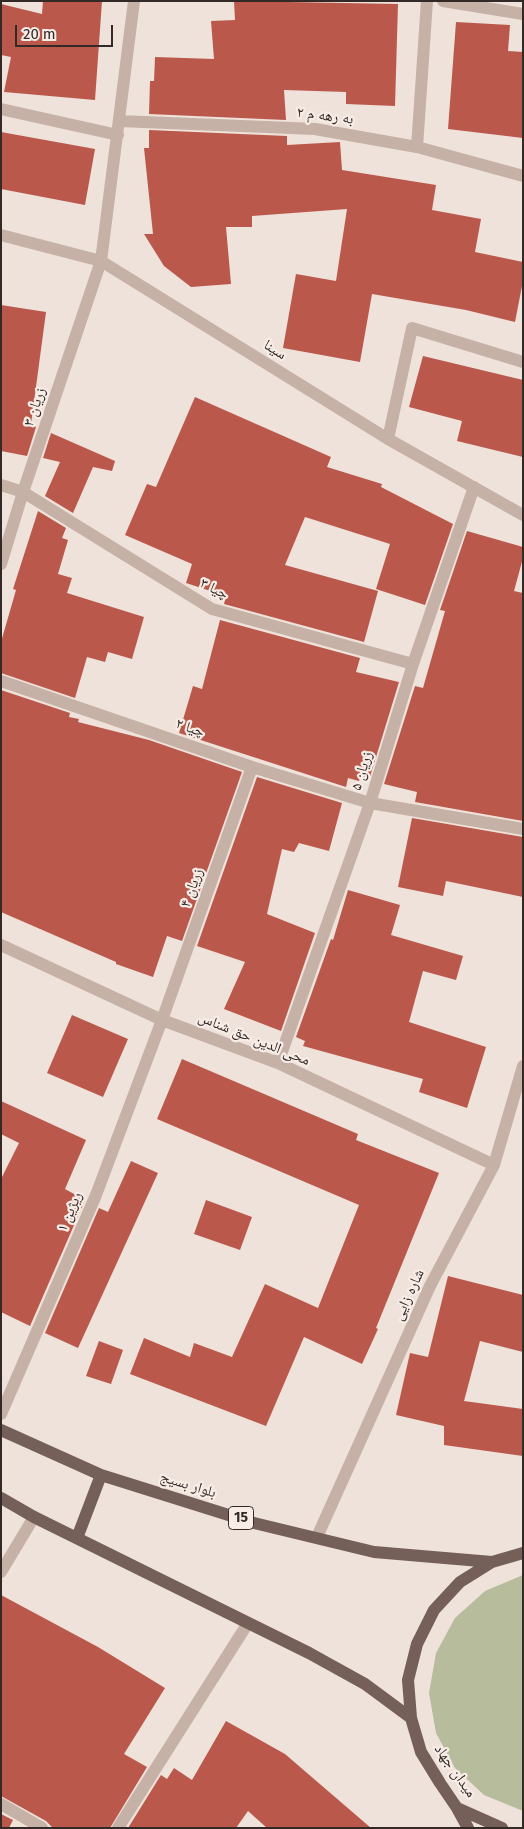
<!DOCTYPE html>
<meta charset="utf-8">
<style>
body{margin:0}
#map{position:relative;width:524px;height:1829px;overflow:hidden;background:#efe2da;font-family:"Fira Sans",sans-serif}
canvas{display:block}
.frame{position:absolute;inset:0;border:2px solid #332927;pointer-events:none}
.scale{position:absolute;left:15px;top:25px;width:98px;height:22px;box-sizing:border-box;border:2px solid #332927;border-top:0;padding-left:6px;font-size:15px;line-height:18px;white-space:nowrap;color:#332927;-webkit-text-stroke:4px #f7ede6;paint-order:stroke}
</style>
<div id="map">
<canvas width="524" height="1829"></canvas>
<div class="frame"></div>
<div class="scale">20 m</div>
</div>
<script>
const c = document.querySelector('canvas').getContext('2d');
c.lineJoin = 'round';
function paint(path, color) {
  c.fillStyle = color;
  c.fill(path, 'evenodd');
}
function poly(rows) {
  const path = new Path2D();
  for (const r of rows) {
    path.moveTo(r[0], r[1]);
    for (let i = 2; i < r.length; i += 2) path.lineTo(r[i], r[i + 1]);
  }
  return path;
}
function strokePath(path, color, width, dash) {
  c.strokeStyle = color;
  c.lineWidth = width;
  c.lineCap = dash ? 'butt' : 'round';
  c.setLineDash(dash || []);
  c.stroke(path);
}
function write(font, color, halo, rows, align = 'center') {
  c.font = font + ' "Fira Sans","Noto Naskh Arabic",sans-serif';
  c.lineWidth = 4.5;
  c.setLineDash([]);
  c.textBaseline = 'middle';
  c.strokeStyle = halo;
  c.fillStyle = color;
  for (const [text, x, y, turn = 0] of rows) {
    c.save();
    c.translate(x, y);
    c.rotate((+turn || 0) * Math.PI / 180);
    c.textAlign = isNaN(turn) ? turn : align;
    if (halo) c.strokeText(text, 0, 0);
    c.fillText(text, 0, 0);
    c.restore();
  }
}
paint(poly([
 [523,1575,523,1811,484,1795,455,1768,436,1733,429,1693,436,1653,455,1618,485,1591]
]), '#b6bc9c');
paint(poly([
 [43,1,102,1,95,100,4,92,11,57,1,55,1,4,42,14],
 [234,1,398,4,395,106,346,104,346,92,284,90,286,120,149,114,150,81,154,81,155,57,214,59,211,21,235,20],
 [456,22,510,25,508,51,523,52,523,138,448,129],
 [149,130,287,136,287,145,340,142,342,170,436,185,432,210,481,219,475,252,523,262,523,281,515,322,466,310,372,294,360,362,283,348,296,274,336,281,347,209,252,216,252,227,226,227,231,284,191,287,164,266,144,234,153,234,144,148,149,148],
 [1,132,95,149,85,205,1,189],
 [1,305,46,312,31,424,36,427,27,456,1,451],
 [423,356,523,380,523,457,457,441,462,421,409,407],
 [195,397,331,457,327,467,382,484,381,487,453,524,425,605,376,589,390,544,305,517,285,565,378,591,364,642,224,604,226,596,186,583,192,564,125,535,147,484,156,487],
 [51,433,115,461,112,471,93,467,73,513,45,496,60,462,43,458],
 [38,511,66,528,62,538,68,540,58,574,72,578,67,593,144,617,132,659,108,652,105,662,87,657,75,698,1,673,1,642,16,590,13,589],
 [467,531,523,547,523,558,514,591,523,593,523,821,415,802,417,792,384,784,415,686,423,688,445,611,440,610],
 [220,620,360,658,356,672,399,682,369,780,360,777,359,781,348,778,346,787,179,733,193,686,202,689],
 [1,690,70,713,69,717,79,719,78,722,149,740,242,772,182,941,167,936,153,977,116,964,116,962,1,912],
 [257,777,342,803,329,851,299,843,294,852,282,849,267,914,315,933,281,1031,224,1009,245,962,197,946],
 [412,818,523,837,523,897,446,881,443,896,398,887],
 [348,890,400,905,391,935,463,956,456,980,423,971,409,1022,486,1047,467,1108,419,1092,423,1079,303,1046,305,1041,296,1037,331,939,333,940],
 [72,1015,128,1039,103,1097,47,1073],
 [182,1059,358,1134,356,1140,439,1173,376,1328,378,1329,362,1364,304,1337,266,1426,130,1374,144,1338,190,1357,194,1343,232,1357,265,1284,318,1308,359,1205,157,1119],
 [1,1101,86,1140,65,1189,85,1200,30,1326,1,1312,1,1179,19,1143,1,1134],
 [131,1161,158,1173,78,1348,45,1333,99,1208,108,1212],
 [206,1200,252,1217,240,1250,194,1234],
 [448,1276,523,1295,523,1352,480,1341,464,1401,523,1409,523,1456,444,1445,444,1426,396,1415,410,1353,428,1357],
 [99,1341,123,1350,111,1384,86,1376],
 [1,1595,98,1647,165,1688,124,1754,147,1767,110,1828,53,1828,46,1821,1,1796],
 [226,1721,285,1754,371,1828,267,1828,248,1811,236,1828,128,1828,161,1775,167,1779,174,1768,192,1780],
 [1,1814,13,1820,9,1828,1,1828]
]), '#bb584c');
strokePath(poly([
 [443,1,523,14],
 [1,109,118,135],
 [119,121,315,129,417,147,523,176],
 [417,147,427,1],
 [1,235,101,261,388,439,523,515],
 [388,439,412,328,523,362],
 [1,485,23,492,212,609,413,664],
 [1,564,23,492,101,261,134,1],
 [1,681,252,767,370,803,523,829],
 [1,945,162,1020,278,1063,494,1165],
 [278,1063,370,803,413,664,474,487],
 [1,1414,96,1195,162,1020,252,767],
 [317,1537,430,1286,494,1165,523,1066],
 [1,1572,34,1517],
 [1,1804,42,1828],
 [118,1828,248,1623]
]), '#c6b1a7', 12);
strokePath(poly([
 [1,1430,101,1475,254,1523,374,1552,492,1562],
 [1,1498,34,1517,309,1653,365,1684,411,1718],
 [77,1538,101,1475],
 [457,1808,468,1828],
 [502,1828,457,1808,440,1783,421,1752,411,1718,408,1680,417,1644,434,1610,460,1582,492,1562,523,1553]
]), '#745f59', 12);
for (const [x, y, w] of [
 [241,1518,25]
]) {
  const box = new Path2D();
  box.roundRect(x - w / 2, y - 11.5, w, 23, 4);
  c.fillStyle = '#f7ede6';
  c.fill(box);
  strokePath(box, '#332927', 1);
}
write('bold 14px', '#332927', null, [
 ["15",241,1518]
]);
write('15px', '#332927', '#f7ede6', [
 ["به رهه م ۲",325,116,7],
 ["سینا",275,350,32],
 ["زریان ۳",35,407,-71],
 ["چیا ۳",214,589,26],
 ["چیا ۲",190,728,19],
 ["زریان ۵",362,771,-73],
 ["زریان ۴",192,888,-70],
 ["محی الدین حق شناس",254,1039,22],
 ["ریژین ۱",70,1212,-67],
 ["شاره زایی",409,1295,-65],
 ["بلوار بسیج",188,1485,17],
 ["میدان جهاد",455,1771,55]
]);
</script>
